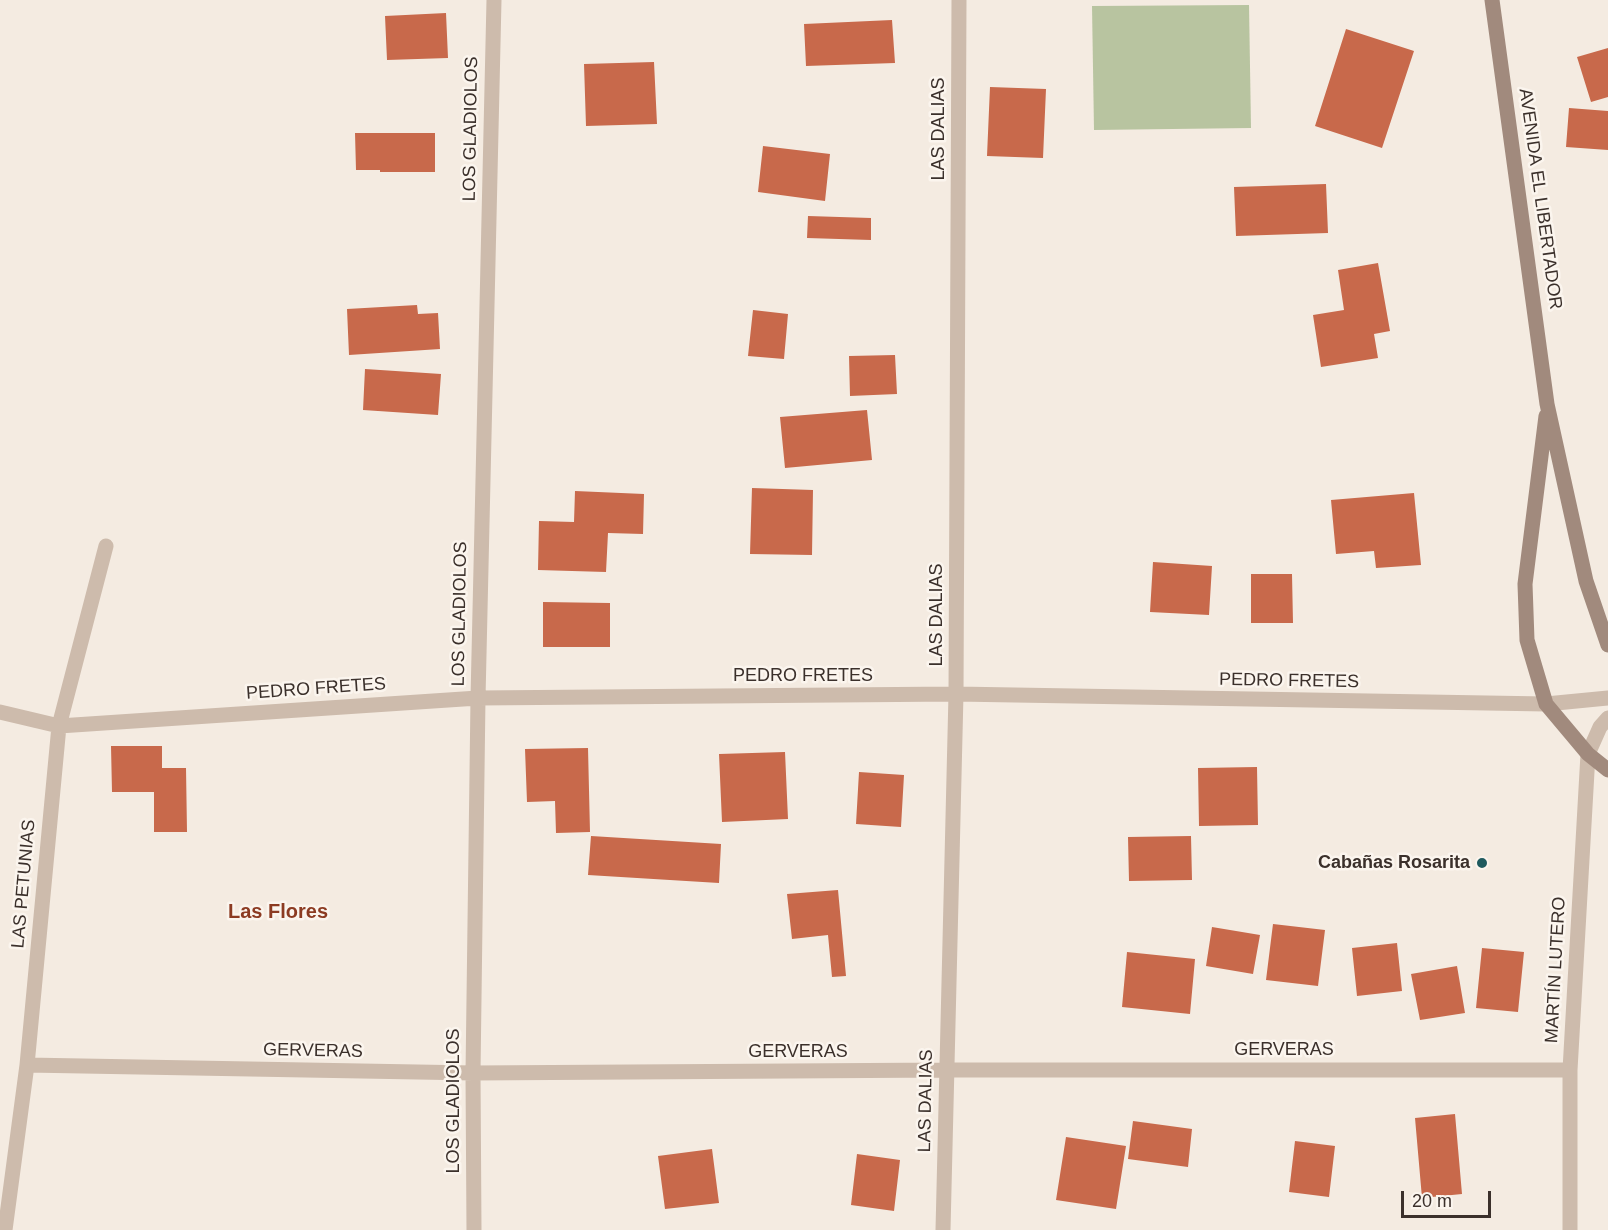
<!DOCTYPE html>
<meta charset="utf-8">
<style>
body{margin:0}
#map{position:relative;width:1608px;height:1230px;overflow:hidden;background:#f4ebe1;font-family:Arial,sans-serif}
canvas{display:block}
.scale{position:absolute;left:1401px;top:1191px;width:90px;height:27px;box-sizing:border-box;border:3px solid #3b302b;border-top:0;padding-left:8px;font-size:18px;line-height:21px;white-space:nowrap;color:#3b302b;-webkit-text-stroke:4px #fbf5ee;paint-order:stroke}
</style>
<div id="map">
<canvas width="1608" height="1230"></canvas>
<div class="scale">20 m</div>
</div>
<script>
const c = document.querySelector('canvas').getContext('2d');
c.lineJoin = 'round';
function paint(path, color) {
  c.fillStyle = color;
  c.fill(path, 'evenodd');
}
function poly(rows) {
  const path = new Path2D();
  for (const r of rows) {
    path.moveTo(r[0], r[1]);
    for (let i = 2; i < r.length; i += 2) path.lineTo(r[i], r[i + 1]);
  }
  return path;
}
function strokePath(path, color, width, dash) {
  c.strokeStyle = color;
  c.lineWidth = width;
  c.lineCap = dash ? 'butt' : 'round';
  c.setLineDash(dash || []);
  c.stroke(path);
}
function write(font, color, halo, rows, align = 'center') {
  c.font = font + ' Arial,sans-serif';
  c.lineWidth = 5;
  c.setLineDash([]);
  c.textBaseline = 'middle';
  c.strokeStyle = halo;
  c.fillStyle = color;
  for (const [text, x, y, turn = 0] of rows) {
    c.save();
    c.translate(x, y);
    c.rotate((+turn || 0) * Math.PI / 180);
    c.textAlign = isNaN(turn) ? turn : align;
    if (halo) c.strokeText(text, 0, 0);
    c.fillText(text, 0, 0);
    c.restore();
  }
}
paint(poly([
 [1249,5,1251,128,1094,130,1092,6]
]), '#b8c4a0');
paint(poly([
 [446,13,448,58,387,60,385,16],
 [892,20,895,63,806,66,804,24],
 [1346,29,1414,51,1382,148,1315,126],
 [1608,48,1608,97,1591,102,1577,57],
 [654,62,657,124,586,126,584,64],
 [990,87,1046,89,1043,158,987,156],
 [1569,108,1608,111,1608,150,1566,147],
 [355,133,435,133,435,172,380,172,380,170,356,170],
 [763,146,830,154,825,201,758,192],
 [1326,184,1328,233,1236,236,1234,187],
 [808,216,871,218,871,240,807,238],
 [1378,263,1390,331,1374,334,1378,358,1321,367,1313,315,1344,310,1338,270],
 [417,305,418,314,438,313,440,349,349,355,347,309],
 [753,310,788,314,784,359,748,356],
 [895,355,897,394,850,396,849,356],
 [365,369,441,374,438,415,363,410],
 [867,410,872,460,785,468,780,417],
 [752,488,813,490,812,555,750,554],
 [575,491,644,494,643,534,608,533,606,572,538,570,539,521,574,522],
 [1414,493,1421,565,1376,568,1374,551,1336,554,1331,500],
 [1153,562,1212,566,1209,615,1150,612],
 [1251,574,1292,574,1293,623,1251,623],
 [543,602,610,603,610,647,543,647],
 [111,746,162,746,162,768,186,768,187,832,154,832,154,792,112,792],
 [588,748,590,832,556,833,555,801,527,802,525,749],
 [785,752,788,819,722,822,719,754],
 [1257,767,1258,825,1199,826,1198,768],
 [859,772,904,775,901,827,856,824],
 [591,836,721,844,719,883,588,875],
 [1191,836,1192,880,1129,881,1128,837],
 [838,890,846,976,832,977,828,935,792,939,787,894],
 [1273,924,1325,930,1318,986,1266,980],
 [1212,927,1260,935,1253,974,1206,966],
 [1397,943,1402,991,1357,996,1352,948],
 [1482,948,1524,952,1518,1012,1476,1008],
 [1127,952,1195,959,1190,1014,1122,1007],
 [1457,966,1465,1013,1420,1020,1411,974],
 [1455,1114,1462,1194,1422,1198,1415,1118],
 [1133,1121,1192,1129,1188,1167,1128,1159],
 [1066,1137,1126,1146,1116,1209,1056,1200],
 [1295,1141,1335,1146,1329,1197,1289,1192],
 [712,1149,719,1203,665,1209,658,1156],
 [857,1154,900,1160,894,1211,851,1205]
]), '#c8694b');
strokePath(poly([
 [0,712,59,726,478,698,956,694,1546,704,1608,698],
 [27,1065,473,1073,946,1070,1570,1070],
 [5,1230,27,1065,59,726,106,546],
 [474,1230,473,1073,478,698,494,0],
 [943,1230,956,694,959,0],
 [1570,1230,1570,1070,1588,754,1600,727,1608,718]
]), '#cdbbac', 15);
strokePath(poly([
 [1492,0,1547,404,1586,581,1608,645],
 [1546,416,1525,584,1527,640,1546,704,1588,754,1608,770]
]), '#a18a7d', 15);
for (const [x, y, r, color] of [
 [1482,863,6,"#1f5a5e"]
]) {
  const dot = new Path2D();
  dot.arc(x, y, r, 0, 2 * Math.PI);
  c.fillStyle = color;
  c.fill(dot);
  strokePath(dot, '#fbf5ee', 2);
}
write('18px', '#3b302b', '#fbf5ee', [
 ["LOS GLADIOLOS",471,129,-89],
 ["LAS DALIAS",939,129,-90],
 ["AVENIDA EL LIBERTADOR",1540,199,82],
 ["LOS GLADIOLOS",460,614,-89],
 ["LAS DALIAS",937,615,-90],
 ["PEDRO FRETES",803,676],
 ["PEDRO FRETES",1289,681,1],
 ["PEDRO FRETES",316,689,-4],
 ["LAS PETUNIAS",24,884,-85],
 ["MARTÍN LUTERO",1556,970,-87],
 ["GERVERAS",1284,1050],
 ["GERVERAS",313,1051,1],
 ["GERVERAS",798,1052],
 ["LOS GLADIOLOS",454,1101,-90],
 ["LAS DALIAS",926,1101,-89]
]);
write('bold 18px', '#3b302b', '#fbf5ee', [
 ["Cabañas Rosarita",1470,863]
], 'right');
write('bold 20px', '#8c3b22', '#fbf5ee', [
 ["Las Flores",278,912]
]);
</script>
